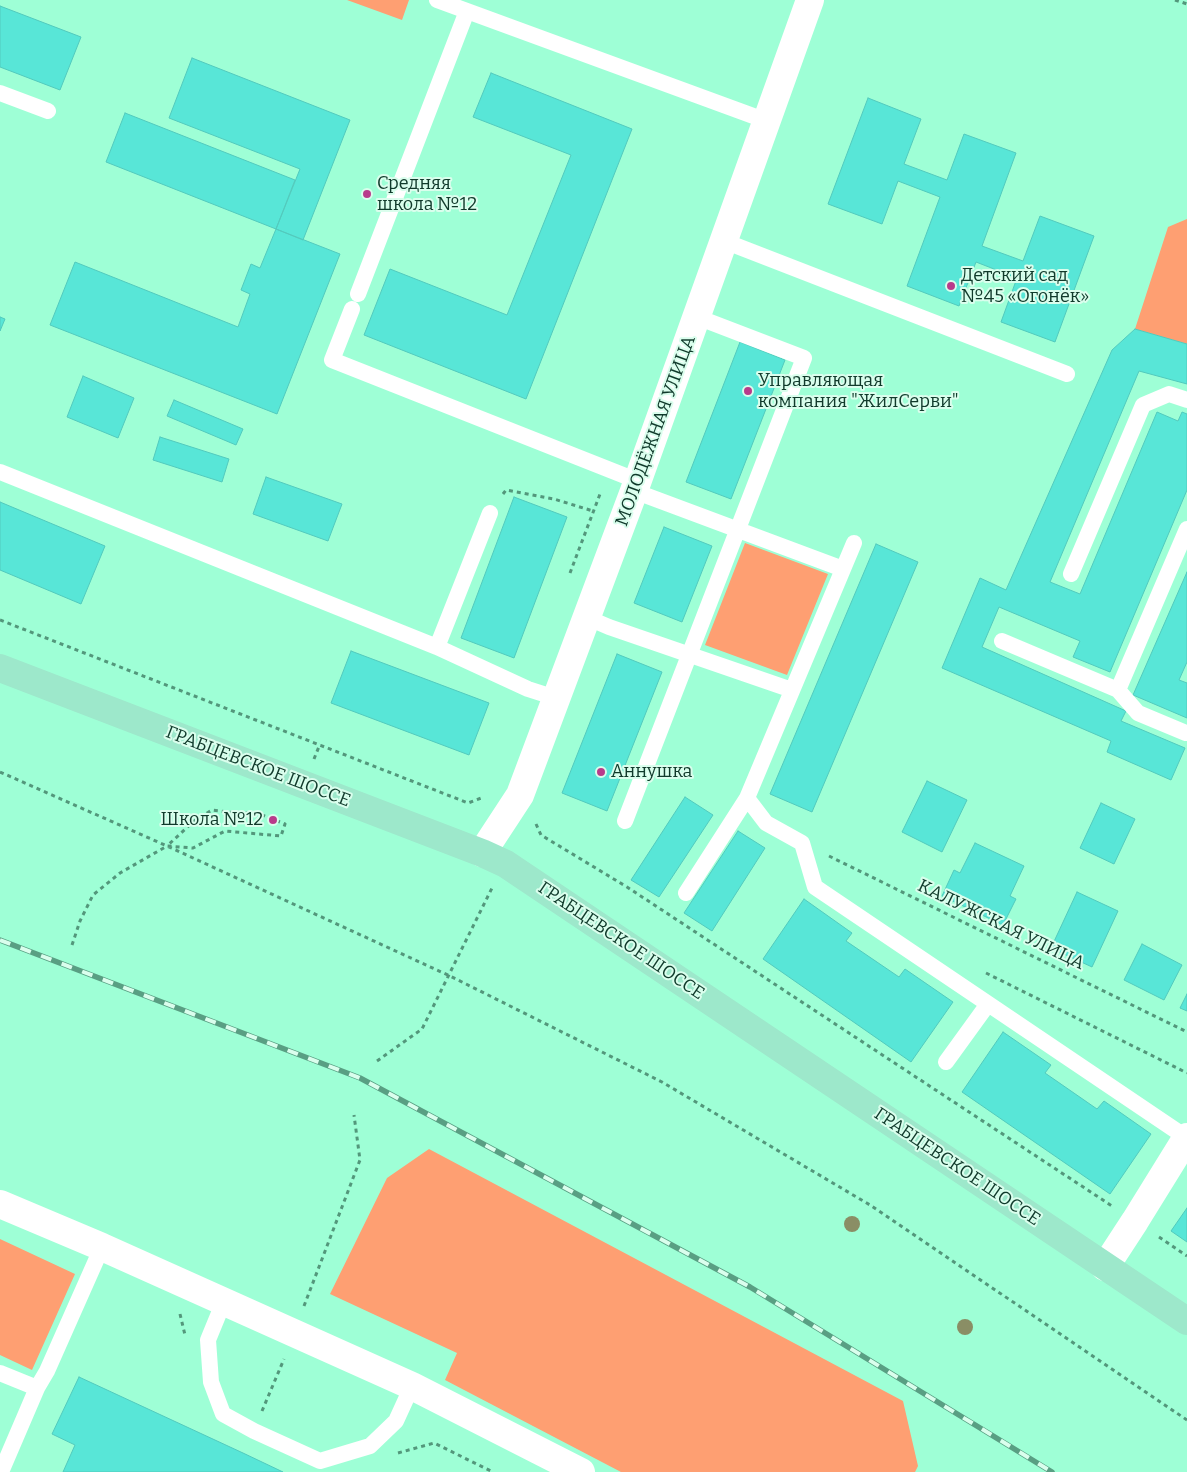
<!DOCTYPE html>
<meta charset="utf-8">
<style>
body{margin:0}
canvas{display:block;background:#9effd6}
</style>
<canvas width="1187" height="1472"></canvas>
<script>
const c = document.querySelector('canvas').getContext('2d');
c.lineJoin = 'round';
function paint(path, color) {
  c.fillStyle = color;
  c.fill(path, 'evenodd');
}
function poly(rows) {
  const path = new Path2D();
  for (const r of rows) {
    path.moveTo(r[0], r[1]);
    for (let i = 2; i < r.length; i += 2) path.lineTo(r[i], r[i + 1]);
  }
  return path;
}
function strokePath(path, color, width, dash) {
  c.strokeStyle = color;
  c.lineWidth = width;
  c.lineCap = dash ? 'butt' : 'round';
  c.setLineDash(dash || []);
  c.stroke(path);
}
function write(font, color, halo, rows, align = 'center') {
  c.font = font + ' Bitter,serif';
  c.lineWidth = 4;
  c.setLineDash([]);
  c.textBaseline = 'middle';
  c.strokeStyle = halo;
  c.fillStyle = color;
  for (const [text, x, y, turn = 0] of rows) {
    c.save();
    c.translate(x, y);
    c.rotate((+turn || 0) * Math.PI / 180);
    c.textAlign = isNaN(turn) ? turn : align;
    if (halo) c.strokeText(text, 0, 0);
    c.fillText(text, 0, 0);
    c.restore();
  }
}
paint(poly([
 [347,0,409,0,402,20],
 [1187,219,1187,344,1135,329,1168,227],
 [745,543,828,574,787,675,705,645],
 [429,1149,903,1401,918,1466,915,1472,621,1472,445,1380,457,1353,330,1294,387,1178],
 [0,1239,75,1274,32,1370,0,1355]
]), '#fe9f72');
const building = poly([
 [0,6,81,37,60,90,0,67,0,6],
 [192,58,350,120,303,240,276,229,300,169,169,118,192,58],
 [491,73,632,129,526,399,364,335,390,269,507,315,571,155,473,117,491,73],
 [868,98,921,119,904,164,947,180,964,134,1016,153,982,246,1023,261,1040,216,1094,236,1055,342,1001,322,1017,278,976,262,959,306,907,286,940,197,898,181,882,224,828,204,868,98],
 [125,113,295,180,276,229,106,162,125,113],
 [276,229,340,254,277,414,50,325,75,262,238,327,250,294,241,290,251,264,260,268,276,229],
 [0,317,5,319,0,331,0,317],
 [1135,329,1187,344,1187,384,1139,371,1050,582,1080,594,1157,412,1178,421,1182,412,1187,414,1187,490,1110,672,1073,657,1080,641,999,607,982,647,1126,711,1121,721,1185,748,1171,780,1107,752,1111,741,942,668,980,578,1006,590,1112,350,1135,329],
 [740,342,785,360,731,499,686,482,740,342],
 [83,376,134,398,118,438,67,417,83,376],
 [174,400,243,429,236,445,167,416,174,400],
 [160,437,229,459,222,482,153,460,160,437],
 [266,477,342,504,328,541,253,514,266,477],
 [514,497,567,517,514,658,461,638,514,497],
 [0,502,105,546,81,604,0,570,0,502],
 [664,527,712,546,682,622,634,603,664,527],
 [876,544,918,562,812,812,770,794,876,544],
 [1187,572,1187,662,1179,680,1187,683,1187,718,1133,695,1187,572],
 [351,651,489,703,469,755,331,703,351,651],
 [617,654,662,672,607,811,562,793,617,654],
 [927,781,967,800,942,852,902,832,927,781],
 [685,797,713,815,659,897,631,880,685,797],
 [1101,803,1135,819,1114,864,1080,848,1101,803],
 [738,831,765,848,712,931,684,913,738,831],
 [975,843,1024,866,1010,896,1016,899,1003,925,942,896,954,870,960,873,975,843],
 [1077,892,1118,911,1092,967,1051,948,1077,892],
 [804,899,852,933,846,941,899,977,905,969,953,1002,911,1062,763,959,804,899],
 [1142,944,1182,965,1164,1000,1124,980,1142,944],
 [1187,994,1187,1011,1180,1008,1187,994],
 [1003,1032,1051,1065,1045,1073,1097,1109,1104,1101,1151,1134,1110,1194,962,1092,1003,1032],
 [1187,1208,1187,1242,1171,1231,1187,1208],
 [79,1377,243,1453,283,1472,63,1472,75,1445,52,1434,79,1377]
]);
paint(building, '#58e6d7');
strokePath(building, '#52cabd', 1);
strokePath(poly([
 [1175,0,1187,4],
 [503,494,506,490,554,499,593,511],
 [570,573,600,494],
 [0,620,468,803,484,797],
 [314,759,320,744],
 [0,772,167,846,450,976,662,1082,870,1205,1187,1420],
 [536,824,541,835,627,887,1112,1206],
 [829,856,1187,1032],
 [72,945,80,921,93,895,120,873,167,846,193,848,225,831,281,836,285,824,257,813,237,813,212,810,194,821,167,846],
 [986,973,1187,1073],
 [377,1061,422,1029,492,888],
 [1159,1237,1187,1256],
 [304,1306,360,1160,354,1115],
 [180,1314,185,1335],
 [262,1411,284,1359],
 [398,1453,434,1443,493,1472]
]), '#53977b', 3, [4, 4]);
strokePath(poly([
 [437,0,467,11],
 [0,93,48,111],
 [724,241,1067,374],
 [358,294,467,11,767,121],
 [352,309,332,360,638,481],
 [0,472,437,647,528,689,556,698],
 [634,491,843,569],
 [854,543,747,798,766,823,802,843,815,887,1187,1138],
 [1071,574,1143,405,1169,394,1187,400],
 [588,618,609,627,792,690],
 [1002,641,1118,690,1187,529],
 [437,647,490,513],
 [1118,690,1138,713,1186,733],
 [625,821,804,358,697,317],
 [686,893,747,798],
 [946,1062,988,1004],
 [224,1301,208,1340,211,1382,223,1414,254,1431,320,1461,370,1446,396,1421,412,1386],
 [0,1373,37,1388,1,1472],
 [37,1388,47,1371,102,1247]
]), '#fff', 16);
strokePath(poly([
 [0,1204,102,1247,412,1386,581,1472],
 [1105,1267,1135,1221,1187,1137]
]), '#fff', 28);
strokePath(poly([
 [482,853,520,795,634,491,810,0]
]), '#fff', 28);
strokePath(poly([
 [0,668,482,853,506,864,1187,1321]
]), '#9de8cb', 28);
const rail = poly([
 [0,940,360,1078,750,1287,1052,1472]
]);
strokePath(rail, '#599f83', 5.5);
strokePath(rail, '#dafeed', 4, [11]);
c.fillStyle = '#8a8e65';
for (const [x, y] of [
 [852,1224],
 [965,1327]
]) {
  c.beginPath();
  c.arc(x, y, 8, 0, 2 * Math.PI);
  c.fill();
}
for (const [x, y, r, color] of [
 [367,194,5,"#b83b8b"],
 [951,286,5,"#b83b8b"],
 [748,391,5,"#b83b8b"],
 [601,772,5,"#b83b8b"],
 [273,820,5,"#b83b8b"]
]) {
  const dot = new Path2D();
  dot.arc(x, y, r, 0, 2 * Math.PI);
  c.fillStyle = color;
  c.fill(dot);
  strokePath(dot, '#dafeed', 2);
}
write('18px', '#103a2b', '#dafeed', [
 ["Средняя",377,184],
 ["школа №12",377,205],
 ["Детский сад",961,276],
 ["№45 «Огонёк»",961,297],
 ["Управляющая",758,381],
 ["компания \"ЖилСерви\"",758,402],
 ["Аннушка",611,772],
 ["Школа №12",263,820,"right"]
], 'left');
write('18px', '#103a2b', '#dafeed', [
 ["МОЛОДЁЖНАЯ УЛИЦА",656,431,-70],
 ["ГРАБЦЕВСКОЕ ШОССЕ",258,767,21],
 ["КАЛУЖСКАЯ УЛИЦА",1001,925,26],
 ["ГРАБЦЕВСКОЕ ШОССЕ",621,941,34],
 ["ГРАБЦЕВСКОЕ ШОССЕ",957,1167,34]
]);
</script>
